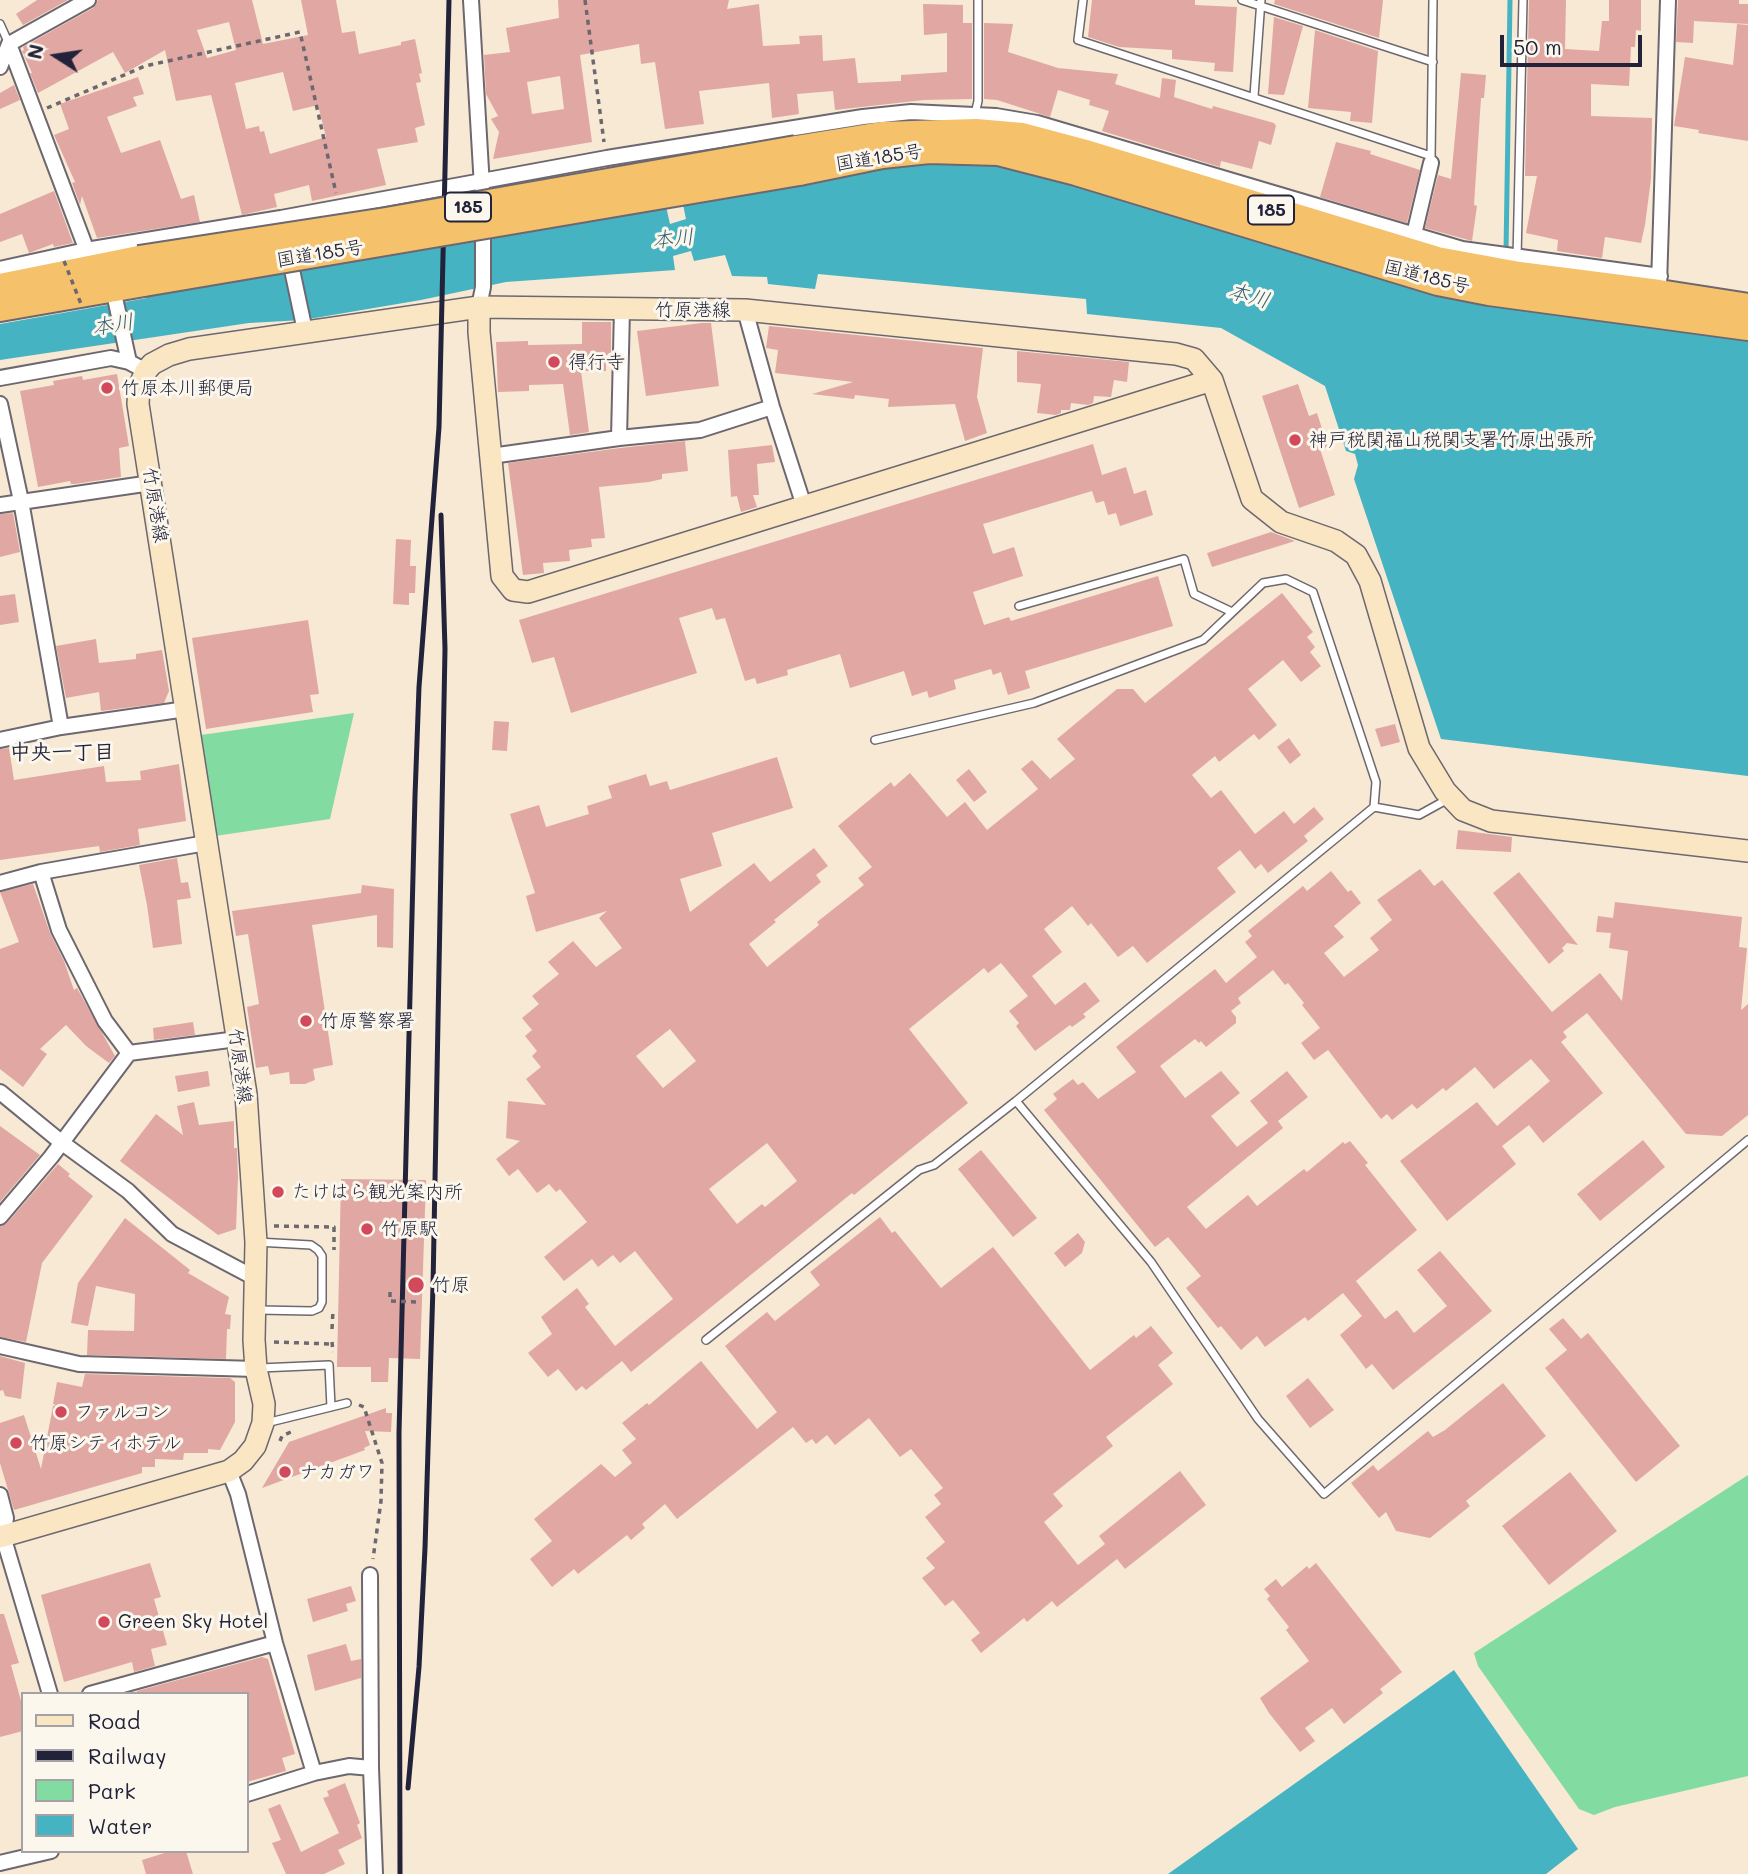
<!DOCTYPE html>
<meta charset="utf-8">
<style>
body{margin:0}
#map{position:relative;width:1748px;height:1874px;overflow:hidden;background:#f7e9d3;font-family:Mali,sans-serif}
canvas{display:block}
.legend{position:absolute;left:21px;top:1692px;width:228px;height:161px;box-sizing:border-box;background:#fbf7ec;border:2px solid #a4a2a5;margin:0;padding:9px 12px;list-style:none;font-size:21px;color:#22223b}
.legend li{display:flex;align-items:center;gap:14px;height:35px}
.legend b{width:35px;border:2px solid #a4a2a5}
.north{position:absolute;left:21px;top:21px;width:70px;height:70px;-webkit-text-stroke:5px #fbf7ec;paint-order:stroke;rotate:282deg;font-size:19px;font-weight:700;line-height:28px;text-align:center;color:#22223b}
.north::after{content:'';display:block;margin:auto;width:24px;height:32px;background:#22223b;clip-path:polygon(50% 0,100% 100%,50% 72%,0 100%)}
.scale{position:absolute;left:1500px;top:35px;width:142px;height:32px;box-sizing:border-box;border:4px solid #22223b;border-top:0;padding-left:9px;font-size:21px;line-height:24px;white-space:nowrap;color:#22223b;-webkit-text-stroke:5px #fbf7ec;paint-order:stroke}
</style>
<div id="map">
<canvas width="1748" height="1874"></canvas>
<ul class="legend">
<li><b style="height:9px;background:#fbe6c4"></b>Road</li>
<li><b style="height:9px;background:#22223b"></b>Railway</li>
<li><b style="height:19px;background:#82dba1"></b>Park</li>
<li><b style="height:19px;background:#46b3c3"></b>Water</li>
</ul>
<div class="north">N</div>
<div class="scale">50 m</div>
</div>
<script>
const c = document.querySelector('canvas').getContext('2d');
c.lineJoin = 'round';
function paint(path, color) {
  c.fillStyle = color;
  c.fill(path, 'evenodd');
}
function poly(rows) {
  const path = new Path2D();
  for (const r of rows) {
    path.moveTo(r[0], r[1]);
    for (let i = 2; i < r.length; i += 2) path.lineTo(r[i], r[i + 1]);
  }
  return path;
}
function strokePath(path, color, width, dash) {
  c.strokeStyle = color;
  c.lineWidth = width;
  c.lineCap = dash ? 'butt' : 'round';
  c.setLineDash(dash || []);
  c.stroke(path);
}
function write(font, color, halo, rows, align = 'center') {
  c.font = font + ' Mali,"Klee One",sans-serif';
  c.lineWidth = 6;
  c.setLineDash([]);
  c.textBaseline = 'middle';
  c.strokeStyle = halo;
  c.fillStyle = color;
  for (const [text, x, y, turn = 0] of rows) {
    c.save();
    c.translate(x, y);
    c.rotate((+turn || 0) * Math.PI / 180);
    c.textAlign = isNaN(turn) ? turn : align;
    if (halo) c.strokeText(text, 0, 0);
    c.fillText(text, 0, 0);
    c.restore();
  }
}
paint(poly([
 [354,713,330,819,215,836,201,735],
 [1748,1475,1748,1776,1615,1807,1594,1815,1579,1809,1478,1666,1474,1653]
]), '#82dba1');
paint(poly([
 [933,120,991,122,1448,252,1748,294,1748,776,1441,739,1354,479,1358,465,1355,454,1346,451,1325,386,1221,328,1087,314,1086,299,818,274,815,289,768,284,767,277,732,276,725,255,694,261,691,251,673,256,675,270,506,282,421,300,303,320,249,323,0,360,0,324,147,298,137,248,304,223,482,191,495,186,656,162,670,224,686,219,673,156],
 [1454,1670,1578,1849,1546,1874,1168,1874]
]), '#46b3c3');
strokePath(poly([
 [1506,252,1510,0]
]), '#46b3c3', 5);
paint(poly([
 [37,0,68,0,23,25,16,14],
 [98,0,252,0,263,44,308,35,301,0,336,0,342,33,355,31,359,54,401,45,401,42,415,39,422,73,419,74,421,82,416,83,425,125,415,128,418,142,377,149,386,185,312,201,309,185,274,194,277,207,242,215,211,95,176,101,165,50,125,73,113,52,38,93,30,73,32,73,22,51,24,50,23,47,93,8],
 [229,22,236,50,207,58,197,30],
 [283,72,293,111,318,105,326,137,270,154,264,131,260,132,259,126,246,129,235,83],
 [558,0,729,0,727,9,759,4,763,46,800,44,799,36,822,35,823,61,855,58,858,83,901,81,901,75,947,72,947,33,924,35,923,4,963,5,963,23,972,23,972,99,924,100,835,110,833,91,797,94,799,114,772,118,769,83,699,91,704,124,665,129,655,62,641,64,639,44,580,55,592,142,493,159,499,132,491,119,498,116,486,94,484,55,510,52,506,28,559,18],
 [560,76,564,109,532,114,527,82],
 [1092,0,1195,0,1195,5,1237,7,1233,72,1214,71,1215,63,1172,59,1172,50,1119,47,1088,37],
 [1275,0,1383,0,1379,38,1274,4],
 [1529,0,1566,0,1565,49,1599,51,1602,21,1609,21,1609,0,1641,0,1641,31,1636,30,1635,47,1631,47,1629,86,1591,84,1591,116,1652,118,1651,179,1645,225,1641,243,1605,237,1602,258,1557,251,1558,240,1526,233,1537,176,1525,176],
 [1678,0,1739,0,1739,4,1748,4,1748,24,1694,21,1693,43,1676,42],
 [1274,17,1303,26,1284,95,1268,94],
 [984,23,1013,24,1008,52,1058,68,1118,74,1115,84,1160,98,1162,78,1176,80,1174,97,1212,109,1213,106,1274,123,1276,126,1271,145,1259,141,1252,169,1221,161,1220,167,1102,131,1109,111,1089,105,1090,100,1058,90,1050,117,997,100,984,99],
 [1737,24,1748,25,1748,141,1698,133,1699,130,1674,126,1685,57,1733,65],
 [1315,30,1378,51,1372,123,1350,121,1351,112,1308,108],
 [1461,73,1486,75,1484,98,1481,98,1474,205,1477,206,1472,241,1425,228,1438,175,1451,179],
 [138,77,144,94,133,97,137,106,107,117,121,153,160,140,181,199,194,195,200,222,97,238,82,196,80,205,72,183,75,182,54,135,69,129,60,104],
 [14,85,20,100,0,109,0,93],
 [1336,142,1371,151,1370,154,1420,170,1407,223,1320,197],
 [54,191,73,243,54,247,53,244,29,253,22,234,0,242,0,214],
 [582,322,611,322,611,355,606,355,606,371,581,371,589,432,570,435,563,384,529,385,529,391,498,392,496,342,528,341,528,345,582,344],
 [702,323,711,323,719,386,646,396,637,331],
 [769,326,983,348,977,397,987,433,965,441,955,404,888,407,889,399,855,395,854,399,812,394,853,382,775,373,778,350,766,348],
 [1017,351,1129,362,1127,382,1114,380,1111,397,1094,396,1093,403,1088,405,1071,403,1070,410,1061,410,1061,413,1056,415,1037,413,1041,384,1017,382],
 [117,374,129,446,119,448,121,477,75,484,71,484,70,481,38,487,20,391,54,385,53,381,82,376,83,380],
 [1298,384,1309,416,1317,413,1328,447,1320,449,1335,495,1299,508,1262,396],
 [685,441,688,471,662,474,662,479,649,482,599,487,605,538,591,539,592,547,569,550,570,561,543,563,544,573,523,575,508,463,620,448],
 [1093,444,1102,475,1126,467,1134,494,1146,490,1153,515,1120,526,1116,513,1108,515,1104,501,1096,503,1092,491,983,524,993,554,1014,547,1023,576,973,592,984,625,1009,617,1011,621,1158,576,1173,626,1025,671,1030,688,1008,695,1001,672,993,675,991,669,954,680,956,689,929,698,927,691,912,696,904,671,850,688,840,654,787,670,788,675,757,684,755,678,745,681,725,618,716,620,712,608,679,618,697,673,571,713,554,657,532,663,519,620],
 [772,445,775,462,757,464,759,495,753,495,757,507,741,512,737,496,731,497,728,450],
 [13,513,20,552,0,557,0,514],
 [1271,532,1295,541,1212,567,1207,553],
 [396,539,411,540,410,566,416,566,415,593,409,593,409,605,393,604],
 [1282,593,1313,632,1307,637,1315,647,1310,652,1321,666,1301,682,1283,660,1248,689,1277,725,1259,740,1254,734,1219,762,1215,756,1192,775,1211,798,1221,790,1255,834,1284,811,1294,824,1314,807,1324,819,1304,836,1308,841,1268,873,1261,864,1255,869,1240,850,1217,868,1236,892,1147,963,1133,946,1118,957,1091,923,1088,926,1072,906,1044,929,1062,952,1032,976,1055,1005,1085,982,1100,1001,1083,1014,1086,1017,1072,1027,1070,1025,1035,1051,1016,1026,1019,1023,1009,1011,1028,996,1001,963,988,973,984,968,909,1029,968,1103,854,1195,852,1193,631,1372,622,1361,586,1390,582,1386,576,1391,558,1369,548,1377,528,1353,552,1334,541,1317,577,1288,589,1304,585,1307,615,1346,673,1299,635,1251,620,1263,613,1255,598,1267,592,1259,564,1281,544,1257,587,1222,560,1189,556,1192,549,1184,537,1193,518,1169,509,1176,496,1159,520,1141,506,1138,508,1101,546,1105,526,1079,541,1067,532,1056,537,1051,525,1036,532,1030,522,1018,539,1004,532,996,559,974,548,962,573,941,596,967,622,948,599,918,607,911,536,932,526,896,535,893,510,814,539,805,546,827,589,814,587,806,612,798,608,786,646,774,650,786,667,781,670,790,777,757,793,808,712,833,722,866,680,879,690,912,754,863,770,882,814,848,828,866,816,875,821,882,774,920,776,922,749,944,767,967,819,925,817,922,864,885,858,878,872,867,838,826,891,782,894,787,910,773,947,817,965,802,987,830,1038,789,1021,769,1032,760,1050,779,1075,759,1057,739,1117,689,1133,689,1145,703],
 [670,1029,696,1061,663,1088,636,1056],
 [767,1143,797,1181,765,1207,762,1204,737,1224,709,1189],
 [15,594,19,622,0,625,0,596],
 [308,620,319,694,310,695,313,712,206,729,192,638],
 [96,639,99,663,136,659,136,654,162,650,169,691,164,703,101,711,99,692,66,698,56,646],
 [494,721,509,722,507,751,492,750],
 [1395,724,1400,742,1381,747,1375,729],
 [1289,738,1301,755,1290,764,1277,747],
 [9,748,14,780,104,766,106,782,141,780,140,771,179,764,186,821,138,829,140,845,100,852,99,846,0,860,0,749],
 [969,769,987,792,974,802,956,780],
 [1458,830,1512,837,1511,852,1456,849],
 [177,858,181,883,188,882,191,898,177,900,182,944,153,948,147,905,139,865],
 [1420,869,1434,886,1442,880,1552,1012,1600,973,1622,1001,1628,951,1609,948,1611,933,1596,932,1598,916,1613,918,1615,902,1742,917,1739,947,1747,948,1741,1010,1748,1004,1748,1115,1722,1136,1686,1134,1587,1013,1563,1032,1567,1037,1561,1042,1603,1093,1543,1143,1529,1125,1502,1146,1516,1164,1447,1221,1400,1161,1477,1102,1497,1126,1550,1081,1531,1059,1494,1089,1475,1067,1446,1091,1443,1088,1417,1109,1412,1104,1392,1120,1387,1114,1381,1119,1328,1050,1314,1060,1301,1043,1320,1028,1302,1005,1304,1003,1288,983,1285,985,1273,970,1238,998,1241,1003,1231,1011,1236,1017,1236,1023,1206,1047,1201,1041,1199,1043,1195,1039,1160,1066,1185,1098,1221,1071,1240,1093,1211,1116,1237,1147,1268,1123,1250,1101,1287,1071,1308,1097,1278,1121,1283,1128,1187,1207,1206,1229,1248,1195,1257,1206,1304,1169,1307,1172,1343,1142,1345,1144,1350,1141,1368,1163,1365,1165,1417,1230,1356,1281,1385,1319,1397,1310,1414,1333,1447,1306,1417,1270,1440,1251,1492,1311,1393,1390,1372,1364,1366,1369,1340,1335,1362,1316,1343,1293,1308,1321,1305,1317,1265,1347,1257,1336,1241,1350,1221,1326,1218,1328,1186,1288,1201,1276,1168,1237,1155,1247,1044,1110,1057,1099,1053,1094,1073,1079,1078,1085,1083,1082,1098,1099,1136,1072,1116,1047,1215,969,1226,983,1257,957,1245,942,1252,936,1248,931,1303,886,1307,891,1331,871,1348,892,1351,890,1361,903,1334,926,1344,937,1324,953,1344,977,1379,950,1370,938,1392,920,1377,900],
 [1519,872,1578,945,1567,943,1562,948,1564,951,1549,964,1493,893],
 [33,884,50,933,64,961,74,990,77,988,115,1056,109,1063,86,1046,66,1025,40,1049,47,1054,23,1087,0,1069,0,949,19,942,0,892],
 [362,885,394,889,393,948,377,947,377,915,312,925,333,1065,313,1069,315,1080,305,1084,290,1084,289,1072,270,1075,268,1066,256,1068,247,1007,259,1004,248,934,236,936,232,911,361,893],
 [193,1022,195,1035,154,1040,153,1028],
 [208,1071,210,1086,178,1092,175,1076],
 [194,1102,199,1125,234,1121,234,1148,237,1148,238,1177,236,1229,218,1235,120,1161,156,1114,183,1135,177,1106],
 [0,1126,40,1155,0,1202],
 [1643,1140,1665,1167,1600,1221,1577,1194],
 [981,1150,1037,1218,1013,1237,958,1169],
 [58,1164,70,1174,68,1176,93,1196,42,1263,26,1342,0,1337,0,1226,7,1223],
 [341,1179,426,1180,420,1359,389,1358,388,1382,371,1382,371,1367,337,1367],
 [880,1217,892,1233,895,1231,941,1288,993,1247,1090,1370,1134,1335,1136,1338,1151,1326,1173,1353,1158,1365,1173,1384,1106,1437,1113,1446,1053,1494,1063,1506,1044,1522,1078,1565,1105,1544,1099,1536,1180,1471,1206,1505,1125,1569,1117,1559,1057,1607,1052,1601,1027,1622,1024,1618,981,1653,971,1640,980,1633,953,1600,945,1606,922,1578,935,1568,926,1558,945,1542,925,1517,941,1504,934,1495,943,1488,911,1449,900,1457,869,1418,835,1445,827,1435,816,1444,812,1439,806,1443,793,1427,677,1519,665,1504,642,1524,645,1528,631,1540,627,1535,578,1574,574,1569,552,1587,530,1559,552,1541,534,1519,601,1464,615,1477,632,1463,622,1450,636,1439,622,1423,647,1403,649,1405,701,1361,757,1429,777,1412,725,1346,767,1312,775,1321,820,1285,810,1272],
 [125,1218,190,1270,188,1273,229,1297,225,1314,231,1315,230,1329,227,1329,226,1359,87,1355,88,1330,134,1331,135,1294,96,1286,88,1326,71,1323,78,1283],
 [1078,1233,1085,1242,1082,1253,1065,1267,1054,1253],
 [1563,1318,1581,1339,1588,1333,1680,1446,1636,1482,1545,1368,1567,1350,1549,1329],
 [0,1356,25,1363,21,1399,5,1396,3,1390,0,1391],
 [85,1374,230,1378,235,1382,235,1422,220,1450,208,1449,208,1453,184,1453,183,1460,155,1459,155,1467,142,1467,142,1473,14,1510,0,1463,0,1423,24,1415,41,1469,53,1406,56,1405,53,1404,57,1382,82,1387],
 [1308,1378,1334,1410,1310,1428,1286,1396],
 [1503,1383,1546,1436,1466,1501,1470,1506,1430,1538,1396,1531,1386,1512,1379,1518,1351,1483,1373,1465,1378,1471,1428,1431,1433,1437,1445,1430],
 [386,1408,386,1413,392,1413,391,1432,365,1431,370,1445,364,1448,365,1450,262,1488,289,1442],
 [1570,1472,1617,1531,1549,1585,1502,1526],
 [150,1563,161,1597,154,1599,167,1645,151,1649,155,1666,134,1672,132,1662,64,1682,41,1595],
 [1316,1563,1402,1672,1380,1689,1383,1693,1344,1724,1332,1708,1305,1728,1315,1741,1300,1752,1269,1713,1260,1698,1309,1661,1286,1630,1289,1627,1267,1599,1270,1596,1264,1589,1276,1579,1282,1587,1307,1566,1309,1569],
 [351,1586,356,1601,346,1604,348,1611,313,1622,307,1599],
 [0,1614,4,1614,19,1663,11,1665,23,1708,23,1731,0,1737],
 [346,1644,351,1661,361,1659,361,1678,315,1691,307,1655],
 [262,1657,268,1659,295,1754,282,1758,286,1771,247,1782,247,1694,137,1694,137,1691],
 [345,1783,360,1823,357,1825,362,1838,338,1850,345,1864,324,1874,286,1874,272,1843,281,1840,268,1809,280,1804,301,1852,339,1833,323,1798,329,1796,327,1791],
 [171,1851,186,1851,193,1874,146,1874,142,1860]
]), '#e1a8a3');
const lane = poly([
 [1083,0,1078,40,1431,156],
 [1242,0,1433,62],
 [0,24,9,44],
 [1254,96,1261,0],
 [975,114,978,101,978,0],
 [1431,159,1433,0],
 [1517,258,1523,0],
 [1019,606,1184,559,1194,594,1232,612],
 [875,740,1034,703,1203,640,1263,583,1286,579,1313,592,1376,782,1374,807],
 [1016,1101,1151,1262,1258,1419,1324,1494,1748,1140],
 [257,1242,311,1245,318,1250,322,1256,322,1302,319,1308,312,1311,258,1310],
 [706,1340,919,1170,934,1165,1016,1101,1374,807,1419,815,1448,799],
 [260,1368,329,1365,331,1407],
 [266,1423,347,1403]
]);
const street = poly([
 [471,0,482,187],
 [9,44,90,259],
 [0,67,9,44,88,0],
 [974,115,996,116,1037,123,1462,249,1660,276],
 [1412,243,1431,163],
 [0,269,86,250,281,218],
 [1659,285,1668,0],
 [115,298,129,362],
 [479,307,483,287,483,222],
 [745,310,772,407,804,506],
 [305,331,281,218,607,158,863,117,911,112,974,115,977,138],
 [0,378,111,358,129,362,146,371],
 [0,404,21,501,61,727],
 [619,438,622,309],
 [491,456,619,438,700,430,772,407],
 [0,505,151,483],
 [0,740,61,727,186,709],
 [0,883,41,872,206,843],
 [129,1053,237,1039],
 [0,1092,61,1142,128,1191,172,1234,255,1278],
 [0,1217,51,1157,129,1053,105,1021,59,930,41,872],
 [0,1346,79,1364,256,1369],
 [229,1471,238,1494,275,1643,314,1773],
 [0,1495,6,1518,3,1536,50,1694],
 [370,1575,371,1768],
 [90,1694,275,1643],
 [247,1794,314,1773,349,1766,371,1768,375,1874],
 [0,1863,51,1851]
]);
const secondary = poly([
 [479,307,479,332,502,576,513,590,528,592,1212,380],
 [0,1537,229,1471,243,1461,255,1446,263,1423,264,1404,256,1369,254,1340,256,1242,246,1094,138,404,139,387,146,371,152,364,169,355,189,349,479,307,745,310,1176,354,1194,359,1212,380,1252,499,1281,522,1336,541,1356,555,1370,581,1419,748,1445,791,1463,810,1491,821,1748,851]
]);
const highway = poly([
 [796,149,882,135,976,132,1022,136,1082,152,1437,260,1519,275,1659,293,1748,307],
 [799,172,882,155,929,150,998,152,1076,172,1438,282,1489,292,1748,327],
 [0,287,139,259],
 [0,308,144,283]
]);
strokePath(lane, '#6d6870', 10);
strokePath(street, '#6d6870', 18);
strokePath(secondary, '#6d6870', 24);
strokePath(highway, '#6d6870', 30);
strokePath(poly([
 [585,0,604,142],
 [47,108,145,66,300,32,336,193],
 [274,1226,334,1227,334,1250],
 [332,1329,333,1310],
 [274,1342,332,1344],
 [332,1342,333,1352],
 [359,1405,364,1407,382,1463,381,1501,373,1559],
 [280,1441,282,1436,293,1431]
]), '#6d6870', 3.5, [5, 5]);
strokePath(lane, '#fff', 7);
strokePath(street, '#fff', 14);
strokePath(secondary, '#fbe6c4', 21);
strokePath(highway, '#f5c16b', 26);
strokePath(poly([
 [408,1788,419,1667,425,1548,433,1286,445,649,441,515],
 [400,1874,399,1433,415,796,419,687,439,427,449,0]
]), '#22223b', 5);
const highwayBridge = poly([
 [139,259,386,221,796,149],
 [144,283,799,172]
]);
strokePath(highwayBridge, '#6d6870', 30, []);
strokePath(poly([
 [64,261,81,304],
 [390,1292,390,1301,416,1302]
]), '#6d6870', 3.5, [5, 5]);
strokePath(highwayBridge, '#f5c16b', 26);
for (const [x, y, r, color] of [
 [554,362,7,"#d1495b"],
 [107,388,7,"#d1495b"],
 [1295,440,7,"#d1495b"],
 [306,1021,7,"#d1495b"],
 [278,1192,7,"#d1495b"],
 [367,1229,7,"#d1495b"],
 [416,1285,9,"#d1495b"],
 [61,1412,7,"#d1495b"],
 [16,1443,7,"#d1495b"],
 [285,1472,7,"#d1495b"],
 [104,1622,7,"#d1495b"]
]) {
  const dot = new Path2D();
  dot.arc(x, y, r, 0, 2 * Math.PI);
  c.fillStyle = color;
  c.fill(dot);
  strokePath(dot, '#fbf7ec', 2.5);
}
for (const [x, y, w] of [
 [468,207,46],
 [1271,210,46]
]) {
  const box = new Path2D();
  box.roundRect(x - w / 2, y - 14.5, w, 29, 5);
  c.fillStyle = '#fbf7ec';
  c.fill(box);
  strokePath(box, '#22223b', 2);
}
write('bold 18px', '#22223b', null, [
 ["185",468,207],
 ["185",1271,210]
]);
write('19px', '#22223b', '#fbf7ec', [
 ["国道185号",879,158,-9],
 ["国道185号",320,254,-9],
 ["国道185号",1427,277,14],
 ["竹原港線",693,310],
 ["竹原港線",155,505,81],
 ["竹原港線",240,1066,82]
]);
write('19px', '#22223b', '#fbf7ec', [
 ["得行寺",568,362],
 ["竹原本川郵便局",121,388],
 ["神戸税関福山税関支署竹原出張所",1309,440],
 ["竹原警察署",320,1021],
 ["たけはら観光案内所",292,1192],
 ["竹原駅",381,1229],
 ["竹原",432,1285],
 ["ファルコン",75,1412],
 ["竹原シティホテル",30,1443],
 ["ナカガワ",299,1472],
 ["Green Sky Hotel",118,1622]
], 'left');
write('italic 21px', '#305c71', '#fbf7ec', [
 ["本川",673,239,-6],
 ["本川",1249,296,16],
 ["本川",113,325,-9]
]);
write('bold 21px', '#22223b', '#fbf7ec', [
 ["中央一丁目",62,753]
]);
</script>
